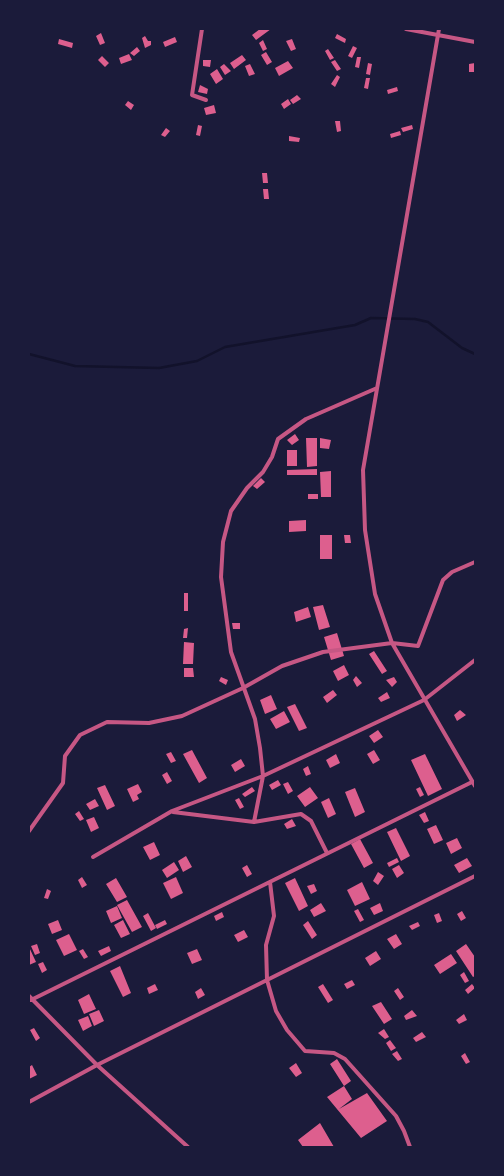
<!DOCTYPE html>
<style>
body{margin:0}
#map{position:relative;width:504px;height:1176px;overflow:hidden;background:#1b1b3a;font-family:"Times New Roman",serif}
canvas{display:block}
.frame{position:absolute;inset:0;border:30px solid #1b1b3a;pointer-events:none}
</style>
<div id="map">
<canvas width="504" height="1176"></canvas>
<div class="frame"></div>
</div>
<script>
const c = document.querySelector('canvas').getContext('2d');
c.lineJoin = 'round';
function poly(rows) {
  const path = new Path2D();
  for (const r of rows) {
    path.moveTo(r[0], r[1]);
    for (let i = 2; i < r.length; i += 2) path.lineTo(r[i], r[i + 1]);
  }
  return path;
}
function strokePath(path, color, width, dash) {
  c.strokeStyle = color;
  c.lineWidth = width;
  c.lineCap = dash ? 'butt' : 'round';
  c.setLineDash(dash || []);
  c.stroke(path);
}
function paint(path, color) {
  c.fillStyle = color;
  c.fill(path, 'evenodd');
}
strokePath(poly([
 [29,354,75,366,159,368,197,361,225,347,355,325,371,318,415,319,428,322,462,348,475,354]
]), '#12122b', 2.5);
paint(poly([
 [260,29,271,29,256,40,252,35],
 [101,33,105,43,100,45,96,36],
 [337,34,346,39,345,43,335,38],
 [145,36,148,41,151,41,151,45,145,48,142,38],
 [175,37,177,42,165,47,163,42],
 [59,39,73,43,72,48,58,44],
 [292,39,296,49,291,51,286,41],
 [263,40,267,49,263,51,259,43],
 [353,46,357,48,352,58,348,56],
 [137,47,140,51,134,56,130,53],
 [328,49,334,58,330,60,325,51],
 [266,52,272,62,267,65,261,55],
 [129,54,132,60,121,64,119,58],
 [242,55,246,60,234,69,230,63],
 [102,56,109,63,105,67,98,60],
 [357,57,361,57,359,68,355,67],
 [203,60,211,60,210,67,203,66],
 [335,60,341,69,337,71,331,62],
 [288,61,293,68,279,76,275,68],
 [368,63,372,64,370,75,366,74],
 [475,63,475,72,469,72,469,64],
 [224,64,231,71,225,75,220,67],
 [250,64,255,74,249,76,245,66],
 [217,69,223,79,216,84,210,74],
 [337,75,340,77,335,87,331,84],
 [366,78,370,78,368,89,364,88],
 [200,85,208,89,207,94,198,92],
 [397,87,398,91,388,94,387,90],
 [297,95,301,99,293,104,290,100],
 [288,99,291,104,284,109,281,104],
 [128,101,134,105,131,110,125,105],
 [214,105,216,113,206,115,204,108],
 [335,121,340,121,341,131,337,132],
 [198,125,202,126,200,136,196,135],
 [412,125,413,129,403,132,401,128],
 [166,128,170,131,165,137,161,135],
 [400,131,401,135,391,138,390,134],
 [289,136,300,138,299,142,289,141],
 [262,173,267,173,268,183,263,183],
 [263,189,268,189,269,199,264,199],
 [295,434,299,440,292,445,287,440],
 [306,438,317,438,317,466,307,467],
 [320,438,331,440,329,449,320,448],
 [287,450,297,450,297,466,287,466],
 [317,469,317,475,287,475,287,470],
 [331,471,331,497,321,497,320,472],
 [261,478,265,482,257,489,253,486],
 [308,494,318,494,318,499,308,499],
 [306,520,306,531,289,532,289,521],
 [320,535,332,535,332,559,320,559],
 [344,535,350,535,351,543,345,543],
 [184,593,188,593,188,611,184,611],
 [323,605,330,627,319,630,313,607],
 [308,607,311,617,296,622,294,612],
 [232,623,240,623,240,629,233,629],
 [188,628,187,638,183,638,184,629],
 [337,633,344,656,331,660,324,637],
 [184,642,194,643,193,664,183,664],
 [374,651,387,671,382,674,369,654],
 [344,665,349,675,338,681,333,671],
 [184,668,193,668,194,677,184,677],
 [356,676,362,683,357,687,353,680],
 [221,677,228,680,226,685,219,681],
 [394,677,397,682,392,687,386,680],
 [333,690,337,695,327,703,323,697],
 [387,692,390,698,381,702,378,698],
 [271,695,277,709,265,714,260,700],
 [295,704,307,728,299,731,287,707],
 [460,710,466,715,457,721,454,715],
 [284,711,290,722,276,729,270,719],
 [378,730,383,737,374,743,369,736],
 [192,750,207,778,199,783,183,754],
 [374,750,380,760,373,764,367,754],
 [171,752,176,761,171,763,166,754],
 [336,754,340,763,330,768,326,760],
 [425,754,442,789,428,796,411,760],
 [241,759,245,766,235,772,231,765],
 [308,766,311,774,306,776,303,769],
 [167,772,172,781,167,784,162,775],
 [278,780,281,785,272,790,269,785],
 [288,782,293,791,288,794,283,784],
 [138,784,142,792,137,795,139,799,133,802,127,789],
 [105,785,115,806,107,810,97,788],
 [252,787,255,791,245,797,242,794],
 [310,787,318,798,305,807,297,796],
 [420,787,424,795,420,797,416,789],
 [355,788,365,812,355,817,345,792],
 [239,798,244,807,240,809,235,800],
 [329,798,336,814,328,818,321,802],
 [95,799,99,806,90,810,86,804],
 [79,811,84,819,80,821,75,814],
 [425,812,429,821,424,823,419,815],
 [94,817,99,828,91,832,86,820],
 [292,819,296,826,287,829,284,824],
 [436,825,443,840,434,844,427,829],
 [396,828,410,856,401,861,387,832],
 [457,838,462,848,451,854,446,843],
 [360,839,373,863,364,868,351,844],
 [154,842,160,855,150,860,143,847],
 [186,856,192,867,183,872,178,861],
 [397,858,399,862,389,867,387,863],
 [467,858,472,866,459,873,454,865],
 [174,862,179,870,167,878,162,870],
 [247,865,252,874,247,877,242,868],
 [399,865,404,873,397,878,392,869],
 [378,872,384,876,378,885,373,881],
 [82,877,87,885,82,888,78,880],
 [176,877,183,893,171,899,163,883],
 [116,878,127,897,117,902,106,884],
 [295,878,308,906,299,911,285,883],
 [362,882,370,899,355,906,347,890],
 [314,884,317,891,311,894,307,886],
 [47,889,51,891,48,899,44,898],
 [127,900,142,927,132,932,117,905],
 [321,903,326,911,314,917,310,910],
 [380,903,383,911,374,915,370,908],
 [117,906,122,918,111,923,106,911],
 [358,909,364,920,360,922,354,911],
 [462,911,466,918,461,921,457,914],
 [222,912,224,917,216,921,214,916],
 [148,913,156,928,151,931,143,916],
 [439,913,442,921,437,923,434,915],
 [58,920,62,930,52,934,48,924],
 [123,920,130,934,121,938,114,925],
 [165,920,167,924,157,929,155,925],
 [308,921,317,935,312,939,303,925],
 [418,922,420,926,412,930,409,926],
 [244,930,248,937,238,942,234,935],
 [69,934,77,950,64,956,56,940],
 [396,934,402,944,394,949,387,939],
 [37,944,40,953,35,955,31,946],
 [466,944,475,957,475,976,473,977,456,951],
 [109,946,111,951,101,956,98,951],
 [29,947,36,962,29,965],
 [83,949,88,957,84,959,79,951],
 [197,949,202,960,192,964,187,953],
 [376,951,381,959,370,966,365,958],
 [451,954,457,963,440,974,434,965],
 [43,962,47,970,42,973,38,964],
 [120,966,131,993,123,997,110,971],
 [464,972,469,981,465,983,460,975],
 [352,980,355,985,347,989,344,984],
 [155,984,158,990,149,994,147,988],
 [323,984,333,1000,328,1003,318,987],
 [472,984,475,988,468,994,465,990],
 [201,988,205,995,198,999,195,992],
 [398,988,404,997,400,1000,394,991],
 [89,994,96,1009,84,1014,78,1000],
 [381,1002,392,1019,384,1024,372,1006],
 [99,1010,104,1021,94,1026,89,1014],
 [412,1010,417,1016,406,1020,404,1016],
 [464,1014,467,1020,459,1024,456,1020],
 [88,1016,92,1026,83,1031,78,1020],
 [34,1028,40,1038,36,1041,30,1030],
 [384,1029,389,1037,385,1039,378,1033],
 [422,1032,426,1037,416,1042,413,1038],
 [390,1040,396,1048,391,1051,386,1043],
 [397,1051,402,1059,398,1061,392,1054],
 [465,1053,470,1062,466,1064,461,1056],
 [337,1059,351,1081,344,1086,330,1064],
 [296,1063,302,1073,296,1077,289,1068],
 [32,1065,37,1075,29,1079,29,1067],
 [344,1086,352,1099,339,1109,367,1093,387,1121,361,1138,327,1097],
 [320,1123,334,1147,303,1147,298,1140]
]), '#dd5f8e');
strokePath(poly([
 [202,29,192,95,206,100],
 [406,29,475,42],
 [439,29,363,470,365,530,375,594,392,643,475,786],
 [173,812,254,822,301,814,311,821,327,853],
 [254,822,263,776,260,748,255,719,231,652,221,577,223,542,231,511,247,488,263,472,272,457,278,439,306,419,377,388],
 [29,831,63,783,65,756,80,735,107,722,149,723,182,716,243,688,282,666,323,652,392,643,418,646,443,580,452,572,475,562],
 [93,857,172,811,263,776,424,700,475,660],
 [270,882,274,916,266,945,267,980,276,1011,287,1030,305,1051,334,1053,345,1059,396,1116,404,1131,410,1147],
 [29,996,97,1065,188,1147],
 [31,1000,472,782],
 [29,1102,97,1065,475,876]
]), '#c65784', 4);
</script>
